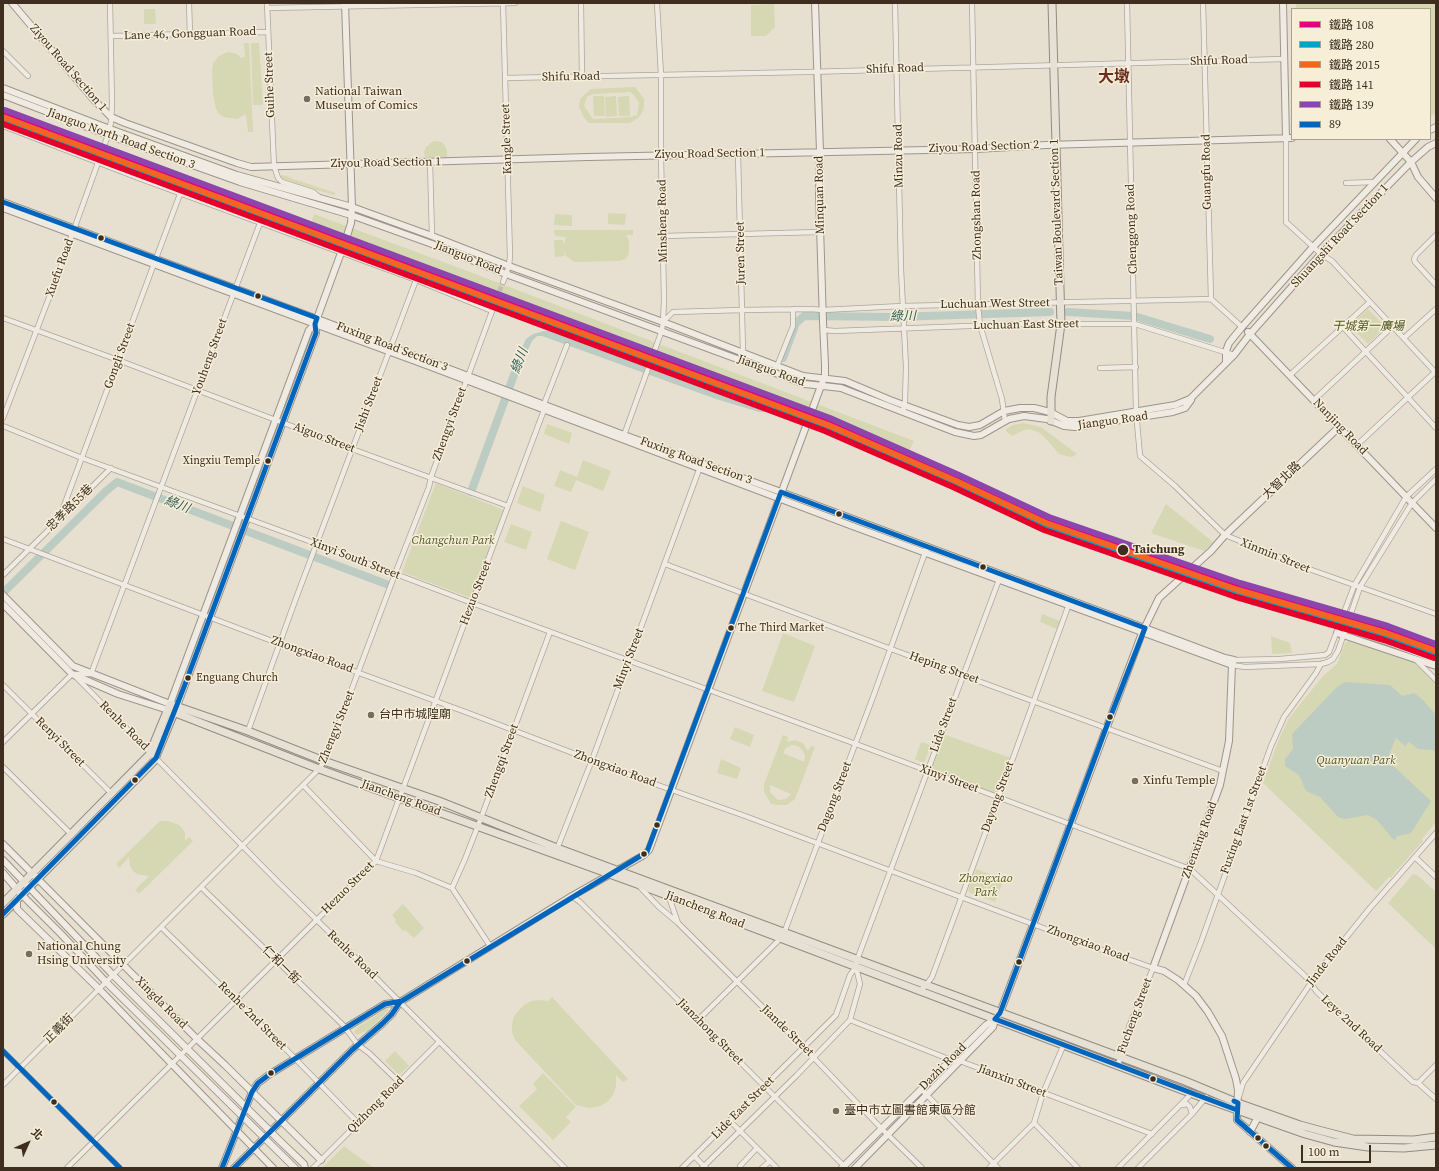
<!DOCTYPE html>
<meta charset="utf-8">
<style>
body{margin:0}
#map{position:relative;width:1439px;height:1171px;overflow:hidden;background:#e7e0d1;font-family:"Source Serif 4","Noto Sans TC",serif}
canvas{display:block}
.frame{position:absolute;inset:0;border:4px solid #3d2e20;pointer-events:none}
.legend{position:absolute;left:1291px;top:8px;width:140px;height:132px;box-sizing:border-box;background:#f7eed8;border:1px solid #ada18e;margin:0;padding:5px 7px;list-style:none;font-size:12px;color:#3d2e20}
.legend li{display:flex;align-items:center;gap:8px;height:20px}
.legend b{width:20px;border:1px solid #ada18e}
.north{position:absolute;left:8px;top:1123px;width:40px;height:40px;-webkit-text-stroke:3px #f7eed8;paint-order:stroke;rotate:45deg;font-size:11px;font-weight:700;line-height:16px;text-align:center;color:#3d2e20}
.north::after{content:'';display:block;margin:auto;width:14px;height:18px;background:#3d2e20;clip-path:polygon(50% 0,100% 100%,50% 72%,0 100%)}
.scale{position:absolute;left:1301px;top:1145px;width:70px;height:18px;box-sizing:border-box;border:2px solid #3d2e20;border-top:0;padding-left:5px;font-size:12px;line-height:14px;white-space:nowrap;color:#3d2e20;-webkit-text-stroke:3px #f7eed8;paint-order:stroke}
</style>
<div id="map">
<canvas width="1439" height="1171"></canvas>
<div class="frame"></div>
<ul class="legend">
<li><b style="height:5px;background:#e5007d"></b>鐵路 108</li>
<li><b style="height:5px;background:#03a3c5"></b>鐵路 280</li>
<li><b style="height:5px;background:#f26522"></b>鐵路 2015</li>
<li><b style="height:5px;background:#e4002b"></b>鐵路 141</li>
<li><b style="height:5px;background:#8e44ad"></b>鐵路 139</li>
<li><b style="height:5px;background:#0065bd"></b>89</li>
</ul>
<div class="north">北</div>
<div class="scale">100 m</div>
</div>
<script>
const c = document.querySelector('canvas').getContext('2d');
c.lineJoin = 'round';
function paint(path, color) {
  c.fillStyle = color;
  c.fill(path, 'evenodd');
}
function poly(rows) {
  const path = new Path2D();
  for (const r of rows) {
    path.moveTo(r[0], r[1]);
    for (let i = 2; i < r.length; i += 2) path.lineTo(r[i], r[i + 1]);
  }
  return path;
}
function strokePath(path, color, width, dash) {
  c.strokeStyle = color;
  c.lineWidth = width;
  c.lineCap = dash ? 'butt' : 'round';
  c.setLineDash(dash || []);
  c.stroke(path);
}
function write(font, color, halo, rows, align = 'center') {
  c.font = font + ' "Source Serif 4","Noto Sans TC",serif';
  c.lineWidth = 3;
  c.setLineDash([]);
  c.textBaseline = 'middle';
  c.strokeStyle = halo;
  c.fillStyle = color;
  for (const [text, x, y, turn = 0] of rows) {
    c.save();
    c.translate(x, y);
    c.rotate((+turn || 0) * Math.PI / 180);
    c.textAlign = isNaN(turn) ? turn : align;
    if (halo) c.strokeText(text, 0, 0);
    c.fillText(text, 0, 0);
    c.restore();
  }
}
paint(poly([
 [1296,3,1436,3,1436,113,1430,116,1430,9,1296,9],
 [774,4,775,27,766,36,751,36,751,5],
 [144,9,155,9,156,24,144,24],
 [244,43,249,43,253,132,248,132,246,114,237,119,224,117,219,114,216,109,213,94,212,72,213,63,219,56,228,52,237,54,241,58,245,57],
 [251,43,259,43,263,105,253,105],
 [635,87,644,99,644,106,642,113,638,118,630,123,589,123,584,118,579,107,580,99,591,89],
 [630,92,634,95,639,103,637,115,631,117,593,119,584,106,587,97,593,94],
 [593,96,604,96,605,116,594,116],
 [616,96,617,116,606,117,605,97],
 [629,96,630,116,619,116,618,97],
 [437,141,442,142,445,146,447,151,447,157,425,157,424,152,426,147,432,142],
 [280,175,287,176,293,179,336,193,334,195,288,182,284,180],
 [608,213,626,214,625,225,608,224],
 [314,214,462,269,914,441,908,453,882,441,830,419,543,308,311,225],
 [555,214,572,215,572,226,554,225],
 [554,230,633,230,633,235,626,235,629,241,629,253,628,256,625,259,619,261,574,262,565,255,564,251,564,256,555,257,554,240,563,240,564,245,566,237,555,236],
 [1368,309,1386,327,1368,344,1350,326],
 [1023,423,1041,427,1077,454,1072,457,1062,455,1059,454,1049,442,1040,433,1030,429,1024,430,1012,436,1006,431,1006,429,1013,425],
 [547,424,572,433,569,444,544,434],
 [583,460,611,471,603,491,576,480,571,492,554,486,560,470,577,477],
 [436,483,504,510,471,598,402,572],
 [523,486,545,495,540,512,517,503],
 [1166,504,1213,542,1204,551,1151,533],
 [561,521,589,532,575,570,547,559],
 [511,524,532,532,526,550,504,542],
 [1042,614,1060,621,1057,629,1040,622],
 [783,633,815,646,794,702,762,691],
 [1271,636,1290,643,1292,653,1272,654],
 [1348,641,1414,662,1436,683,1436,822,1422,839,1423,841,1398,869,1397,869,1391,878,1389,877,1376,891,1263,783,1279,739,1289,718,1323,676,1337,664,1345,643],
 [735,727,754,735,750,747,730,739],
 [943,734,1011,758,998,795,929,771],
 [783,735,788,737,787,742,795,740,803,743,808,751,811,746,815,747,795,799,787,805,779,805,771,804,770,802,764,792,764,784],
 [792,745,798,746,803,751,805,756,804,762,783,753,786,748],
 [770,785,791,794,786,799,778,800,770,792],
 [921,742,931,745,924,763,915,759],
 [721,759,741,768,737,779,717,773],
 [160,821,168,821,179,825,185,832,185,841,189,837,193,841,139,894,135,890,149,876,137,874,133,871,130,866,129,857,119,868,116,864],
 [976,869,1004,879,995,902,970,893,968,890],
 [1413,874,1417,875,1436,892,1436,949,1388,903],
 [403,904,424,928,414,938,405,930,403,931,395,922,396,920,392,915],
 [552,997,628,1079,623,1082,616,1075,616,1087,613,1095,608,1101,601,1106,589,1108,576,1105,515,1040,512,1032,512,1024,514,1016,519,1010,525,1004,532,1001,540,1000,548,1001],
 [387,1008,389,1010,368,1030,357,1035,354,1032,358,1027],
 [395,1051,409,1066,399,1075,385,1061],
 [543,1073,576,1107,566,1117,571,1122,553,1140,519,1106,537,1089,533,1084],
 [344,1146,352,1152,374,1168,322,1168]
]), '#d6d7b3');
paint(poly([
 [544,331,552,331,564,335,756,406,762,408,773,405,777,407,768,412,759,412,716,399,542,336,537,336,532,341,516,375,512,373,518,356,526,339,533,334],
 [1345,682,1390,685,1402,696,1414,693,1422,699,1436,715,1436,752,1432,750,1418,749,1409,742,1405,746,1396,738,1389,754,1394,759,1390,763,1431,801,1411,833,1397,836,1395,840,1392,838,1377,820,1368,815,1345,819,1338,817,1320,797,1306,791,1299,775,1285,766,1285,759,1293,749,1292,734,1337,687]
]), '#bcccc2');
strokePath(poly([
 [1068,312,1134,316,1210,339],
 [783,358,796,323,804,316,895,317,1050,312],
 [471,492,518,364],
 [3,593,105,492,117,482,386,584]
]), '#bcccc2', 8);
strokePath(poly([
 [495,303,503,282]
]), '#c5bcae', 4.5, [4.5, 2]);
const street = poly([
 [189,3,190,35],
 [267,3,274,166,278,178,282,182,313,192,319,197],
 [503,3,510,256,509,266,503,282],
 [581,3,582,77],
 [895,3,901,269,906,367,905,401,903,412],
 [972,3,978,306,980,325,1002,399,1005,421],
 [1127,3,1136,411,1140,456,1175,486,1225,535,1309,569,1436,614],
 [1203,3,1211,299,1242,327],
 [267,8,515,3],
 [111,36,268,32],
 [3,51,28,76],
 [505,78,807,72,1284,59],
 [3,126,141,179,416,280,492,311],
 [1286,138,1286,222,1321,254,1332,261,1436,373],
 [738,154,743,352],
 [430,162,432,236],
 [1346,183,1375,182],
 [1436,235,1416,255,1414,259,1415,262,1436,285],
 [663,236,820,232],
 [3,318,118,360,352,449,508,506],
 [663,322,673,312,742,310,810,309,823,310,902,306,1211,299],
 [1343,327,1436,428],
 [823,330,835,331,1022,324,1135,324,1234,355],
 [1404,338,1436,309],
 [777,366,793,326,793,309],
 [1100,368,1136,367],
 [1290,375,1370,302],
 [1314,400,1393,326],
 [3,418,55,282,108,135,111,122,112,104,110,3],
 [3,426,82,458,317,544,472,603,856,744,1190,869,1305,976,1317,992,1399,1069,1413,1082,1418,1083,1436,1099],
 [623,438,662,330,663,322,664,300,661,156,661,75,657,3],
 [1357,445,1435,372],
 [59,519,180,194],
 [3,539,280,644,471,714,638,778,745,816,1094,947,1153,968,1129,1027,1118,1065],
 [665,564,891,649,1223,771],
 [3,575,111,468],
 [1415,659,1436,680],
 [1234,660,1280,659,1325,655,1329,652,1354,586,1406,497,1436,469],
 [1232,665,1245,667,1321,664,1328,662,1333,659,1338,651,1360,587,1412,503,1436,479],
 [74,674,91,674,260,223],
 [75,676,279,883,367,969,565,1168],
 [3,685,112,794],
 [248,731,295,601,416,280],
 [3,742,72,674],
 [3,767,71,834],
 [303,785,376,861,416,873,452,888,490,946],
 [557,849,592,760,700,467],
 [1416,858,1436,877],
 [639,886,659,907,677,922],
 [201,887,343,1025,358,1045,369,1053,399,1082],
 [452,888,465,859,481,818,550,632],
 [572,896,580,902,845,1167],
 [671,897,669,897,678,923,814,1058,882,1129,922,1168],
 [161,927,277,1040,358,1123],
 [1184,985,1201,942,1271,746,1284,717,1316,673,1321,664],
 [920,991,926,985,932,977,1016,750,1069,604],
 [698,1020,780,939,784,933,873,697,926,550],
 [850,1020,951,1060,960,1061,1152,1134],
 [3,1051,120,1168],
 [1418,1083,1436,1065],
 [3,1085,319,769,324,761,336,731,395,574,429,487,431,477,495,303],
 [921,1089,998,1168],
 [1239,1097,1243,1083,1319,971,1370,908,1436,833],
 [1182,1105,1187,1104,1190,1107,1192,1114],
 [730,1121,777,1168],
 [1034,1123,1078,1168],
 [694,1156,706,1168],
 [740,1166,757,1148],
 [67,1168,376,861,508,506,544,410,544,404,567,345],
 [313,1168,439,1042],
 [682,1168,836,1015,850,975,856,967],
 [702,1168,796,1076,850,1020,860,984,856,967,857,960,1000,577],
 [762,1168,770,1161],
 [989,1168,1034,1123,1043,1093,1064,1044],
 [1118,1168,1192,1093],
 [1138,1168,1192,1114,1206,1097]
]);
const secondary = poly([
 [12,3,94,100,111,117,125,123,237,163,251,167,588,157,976,149,1046,145,1292,138],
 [1283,3,1286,138],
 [3,88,110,129,237,175,352,207,432,236,509,266,663,322,803,376,845,381,890,400,958,425,969,427,980,425,1004,411,1020,408,1034,408,1050,412,1067,421,1079,421,1175,405,1190,399,1234,355,1250,334,1321,254,1411,162,1428,147,1436,143],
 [3,95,108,135,240,182,351,215,432,244,506,274,805,384,841,388,955,432,974,436,981,435,1009,419,1024,416,1047,419,1064,426,1075,427,1173,412,1185,408,1191,400],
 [1430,130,1436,127],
 [1390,139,1411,162,1418,177,1436,198],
 [3,202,328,323,624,435,781,492,1225,658,1234,660,1232,665,1229,741,1220,785,1153,968,1164,971,1178,980,1196,996,1208,1012,1222,1036,1236,1079,1238,1090,1237,1120,1292,1168],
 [3,208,358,340,426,365,855,527,1232,665],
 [1248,332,1436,528],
 [1226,363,1226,351,1229,343,1242,327,1313,247,1416,139],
 [3,595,73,666,170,704,309,330,315,324],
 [3,604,72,674,118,694,168,710],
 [1339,627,1388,642,1436,660],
 [1337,633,1436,666],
 [177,706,316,333,315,324,346,239,351,223,352,207,345,3],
 [3,844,197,1039,225,1065,321,1160],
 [3,860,113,975,280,1141,304,1164,305,1168],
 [3,873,22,895,61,934,106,982,295,1168],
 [17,899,17,909,99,989,273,1168],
 [1250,1132,1258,1117],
 [222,1168,252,1092,258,1083,270,1074,385,1004,400,1002],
 [234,1168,352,1050,382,1024,392,1014,400,1002,572,896,644,855,649,850,825,375,825,365,823,322,819,194,820,152,815,3],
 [842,1168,986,1025,995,1019,1000,1013,1142,633,1159,598,1211,551,1225,535,1339,427],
 [855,1168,993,1027,995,1019]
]);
const primary = poly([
 [1051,421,1051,397,1061,324,1052,3],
 [168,710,319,769,637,884,1206,1099,1305,1134,1334,1142,1368,1147,1404,1148,1436,1145],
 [3,903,149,755,170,704,248,731,324,761,439,801,557,848,1185,1081,1238,1103,1300,1125,1322,1131,1353,1139,1414,1140,1436,1137],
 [3,914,154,761,176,708]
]);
strokePath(street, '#ada599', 6);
strokePath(secondary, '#9c958a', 8);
strokePath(primary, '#928b80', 9);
strokePath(street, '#efebe3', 4.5);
strokePath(secondary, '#efebe3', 6);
strokePath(primary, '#e6e1d4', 7);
strokePath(poly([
 [3,202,317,318,315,324,316,333,184,687,156,758,3,914],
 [3,1051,120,1168],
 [1234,1101,1238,1103,1237,1120,1292,1168],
 [222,1168,252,1092,258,1083,270,1074,385,1004,402,1001],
 [234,1168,352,1050,382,1024,392,1014,400,1002,647,852,781,492,1145,628,1106,728,1000,1013,995,1019,1237,1110]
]), '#0065bd', 5);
strokePath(poly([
 [3,113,833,423,1048,519,1240,587,1387,631,1436,648]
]), '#e5007d', 6);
strokePath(poly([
 [3,120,830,429,1046,526,1238,594,1385,638,1434,655]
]), '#03a3c5', 6);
strokePath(poly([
 [3,117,828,425,956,481,1046,523,1238,590,1386,633,1436,651]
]), '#f26522', 6);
strokePath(poly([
 [3,124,825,431,953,487,1044,530,1236,597,1384,640,1434,658]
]), '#e4002b', 6);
strokePath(poly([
 [5,110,830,418,959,475,1049,517,1240,583,1388,626,1436,644]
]), '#8e44ad', 6);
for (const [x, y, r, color] of [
 [307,99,4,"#786c5e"],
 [101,238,3.5,"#3d2e20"],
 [258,296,3.5,"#3d2e20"],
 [268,461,3.5,"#3d2e20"],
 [839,514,3.5,"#3d2e20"],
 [1123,550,6,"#3d2e20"],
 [983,567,3.5,"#3d2e20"],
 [731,628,3.5,"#3d2e20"],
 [188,678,3.5,"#3d2e20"],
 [371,715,4,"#786c5e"],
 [1110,717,3.5,"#3d2e20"],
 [135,780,3.5,"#3d2e20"],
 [1135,781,4,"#786c5e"],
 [657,825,3.5,"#3d2e20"],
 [644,854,3.5,"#3d2e20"],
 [29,954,4,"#786c5e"],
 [467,961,3.5,"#3d2e20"],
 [1019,962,3.5,"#3d2e20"],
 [271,1073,3.5,"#3d2e20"],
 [1153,1079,3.5,"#3d2e20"],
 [54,1102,3.5,"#3d2e20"],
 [836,1111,4,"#786c5e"],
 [1258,1138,3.5,"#3d2e20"],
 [1266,1146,3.5,"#3d2e20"]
]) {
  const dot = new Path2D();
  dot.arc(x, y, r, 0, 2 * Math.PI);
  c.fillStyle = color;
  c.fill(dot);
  strokePath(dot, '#f7eed8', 1.5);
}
write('11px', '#3d2e20', '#f7eed8', [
 ["Xingxiu Temple",260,461,"right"],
 ["The Third Market",738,628],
 ["Enguang Church",196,678]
], 'left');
write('12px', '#3d2e20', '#f7eed8', [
 ["Lane 46, Gongguan Road",190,34,-2],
 ["Shifu Road",1219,61,-2],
 ["Ziyou Road Section 1",68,68,49],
 ["Shifu Road",895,69,-2],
 ["Shifu Road",571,77,-1],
 ["Guihe Street",270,85,-92],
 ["Jianguo North Road Section 3",121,139,20],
 ["Kangle Street",507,139,-92],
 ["Ziyou Road Section 2",984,147,-2],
 ["Ziyou Road Section 1",710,154,-1],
 ["Minzu Road",899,156,-91],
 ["Ziyou Road Section 1",386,163,-1],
 ["Guangfu Road",1207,172,-91],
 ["Minquan Road",820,195,-91],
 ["Taiwan Boulevard Section 1",1057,212,-92],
 ["Zhongshan Road",977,215,-91],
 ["Minsheng Road",663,221,-91],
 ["Chenggong Road",1132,229,-92],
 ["Shuangshi Road Section 1",1340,236,-47],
 ["Juren Street",741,253,-91],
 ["Jianguo Road",468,258,22],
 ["Xuefu Road",60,268,-70],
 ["Luchuan West Street",995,304,-1],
 ["Luchuan East Street",1026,325,-1],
 ["Fuxing Road Section 3",392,347,21],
 ["Gongli Street",120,356,-70],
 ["Youheng Street",210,357,-70],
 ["Jianguo Road",771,371,20],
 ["Jishi Street",369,404,-69],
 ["Jianguo Road",1113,421,-8],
 ["Zhengyi Street",450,424,-70],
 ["Nanjing Road",1340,427,46],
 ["Aiguo Street",324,438,21],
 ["Fuxing Road Section 3",696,461,20],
 ["大智北路",1282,481,-44],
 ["忠孝路55巷",70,508,-45],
 ["Xinmin Street",1275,556,22],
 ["Xinyi South Street",355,559,21],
 ["Hezuo Street",476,593,-69],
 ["Zhongxiao Road",312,655,20],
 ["Minyi Street",629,659,-69],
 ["Heping Street",944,668,20],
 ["Lide Street",944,725,-70],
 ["Renhe Road",124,726,45],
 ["Zhengyi Street",337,727,-68],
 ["Renyi Street",60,742,45],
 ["Zhengqi Street",502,761,-70],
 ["Zhongxiao Road",615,769,20],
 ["Xinyi Street",949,779,20],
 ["Dagong Street",835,797,-69],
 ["Dayong Street",998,797,-70],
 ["Jiancheng Road",401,798,20],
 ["Fuxing East 1st Street",1244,820,-70],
 ["Zhenxing Road",1200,840,-70],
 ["Hezuo Street",348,888,-45],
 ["Jiancheng Road",705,910,21],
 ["Zhongxiao Road",1088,944,20],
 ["Renhe Road",352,955,44],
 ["Jinde Road",1327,962,-52],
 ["仁和一街",281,965,45],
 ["Xingda Road",161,1003,45],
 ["Renhe 2nd Street",252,1016,45],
 ["Fucheng Street",1135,1016,-70],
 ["Leye 2nd Road",1351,1024,43],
 ["正義街",59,1029,-45],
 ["Jiande Street",787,1031,44],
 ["Jianzhong Street",710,1032,45],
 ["Dazhi Road",943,1067,-45],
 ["Jianxin Street",1012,1081,21],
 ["Qizhong Road",376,1105,-45],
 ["Lide East Street",743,1108,-45]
]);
write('12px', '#3d2e20', '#f7eed8', [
 ["National Taiwan",315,92],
 ["Museum of Comics",315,106],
 ["台中市城隍廟",379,715],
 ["Xinfu Temple",1143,781],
 ["National Chung",37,947],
 ["Hsing University",37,961],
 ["臺中市立圖書館東區分館",844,1111]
], 'left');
write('italic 12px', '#4d5a26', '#f7eed8', [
 ["干城第一廣場",1368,327],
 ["Changchun Park",453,541],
 ["Quanyuan Park",1356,761],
 ["Zhongxiao",986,879],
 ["Park",986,893]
]);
write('bold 12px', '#3d2e20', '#f7eed8', [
 ["Taichung",1133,550]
], 'left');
write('italic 13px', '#2f5d5a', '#f7eed8', [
 ["綠川",903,317,-1],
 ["綠川",520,361,-69],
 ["綠川",177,505,21]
]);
write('bold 16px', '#6b2e1e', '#f7eed8', [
 ["大墩",1114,78]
]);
</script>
